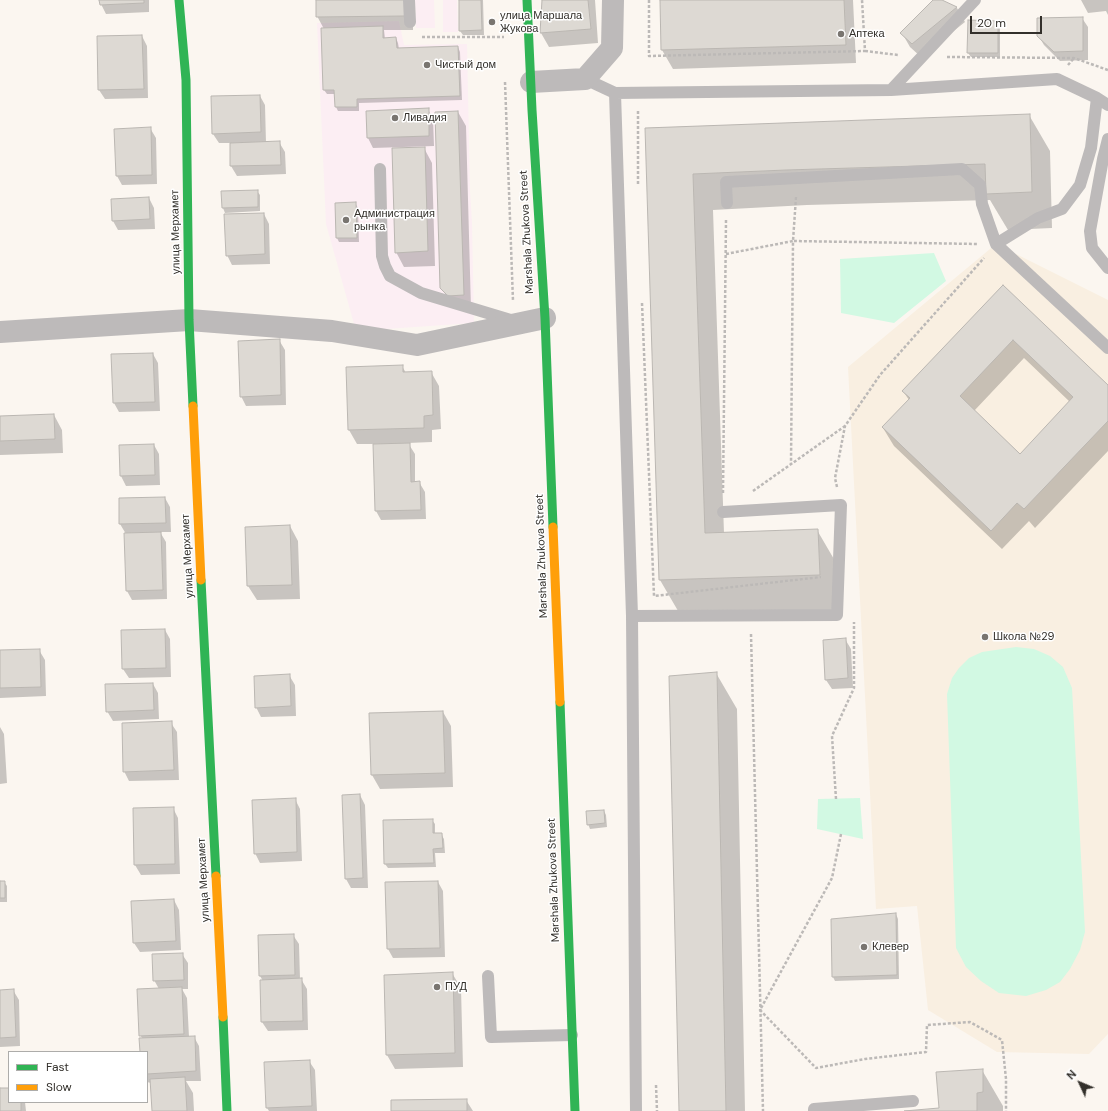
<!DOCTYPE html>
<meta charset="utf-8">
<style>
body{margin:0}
#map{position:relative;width:1108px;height:1111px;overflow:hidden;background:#fbf6f0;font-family:"DM Sans",sans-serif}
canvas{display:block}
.legend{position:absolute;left:8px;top:1051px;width:140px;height:52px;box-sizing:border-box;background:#fff;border:1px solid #adacaa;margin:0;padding:5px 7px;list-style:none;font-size:12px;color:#33302b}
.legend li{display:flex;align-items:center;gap:8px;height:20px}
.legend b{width:20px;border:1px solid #adacaa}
.north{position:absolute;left:1060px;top:1063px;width:40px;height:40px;-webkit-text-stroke:3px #fff;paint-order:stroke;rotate:314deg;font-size:11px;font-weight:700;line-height:16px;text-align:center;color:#33302b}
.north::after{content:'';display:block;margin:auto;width:14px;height:18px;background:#33302b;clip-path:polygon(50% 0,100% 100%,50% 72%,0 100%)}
.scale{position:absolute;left:970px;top:16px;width:72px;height:18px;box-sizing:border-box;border:2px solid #33302b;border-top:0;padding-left:5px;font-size:12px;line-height:14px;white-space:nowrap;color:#33302b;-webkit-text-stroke:3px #fff;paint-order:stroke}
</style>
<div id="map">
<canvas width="1108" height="1111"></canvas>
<ul class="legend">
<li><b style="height:5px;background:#30b455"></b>Fast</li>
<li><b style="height:5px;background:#ff9f0a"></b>Slow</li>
</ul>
<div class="north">N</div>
<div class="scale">20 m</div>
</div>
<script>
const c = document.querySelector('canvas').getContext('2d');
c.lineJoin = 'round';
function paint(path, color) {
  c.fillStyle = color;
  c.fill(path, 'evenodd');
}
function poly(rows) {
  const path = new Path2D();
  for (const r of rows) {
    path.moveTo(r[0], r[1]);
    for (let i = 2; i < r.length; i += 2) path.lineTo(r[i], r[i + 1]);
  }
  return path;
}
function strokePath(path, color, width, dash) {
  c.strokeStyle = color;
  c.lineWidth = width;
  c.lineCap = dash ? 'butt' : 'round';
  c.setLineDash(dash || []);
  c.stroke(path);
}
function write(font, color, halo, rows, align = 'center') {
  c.font = font + ' "DM Sans",sans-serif';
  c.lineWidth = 3;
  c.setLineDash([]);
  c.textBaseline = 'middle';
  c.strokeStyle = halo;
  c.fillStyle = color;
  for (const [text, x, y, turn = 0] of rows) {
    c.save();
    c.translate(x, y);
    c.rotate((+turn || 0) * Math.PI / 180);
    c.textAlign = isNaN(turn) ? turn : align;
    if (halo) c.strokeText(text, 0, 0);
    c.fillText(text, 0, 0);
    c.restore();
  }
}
paint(poly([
 [415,0,434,0,435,28,416,28],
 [443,0,457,0,458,32,443,32],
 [399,21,404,45,467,44,470,191,472,223,474,323,356,331,326,224,317,23]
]), '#fceef3');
paint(poly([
 [996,244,1108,300,1108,1034,1089,1054,997,1052,928,1010,917,906,876,909,848,367]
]), '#f9efe1');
paint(poly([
 [934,253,946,281,894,323,841,313,840,259],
 [1016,647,1034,649,1050,656,1063,667,1072,688,1085,932,1080,950,1070,969,1060,982,1046,990,1026,996,999,993,981,981,966,967,956,948,947,694,952,678,959,668,969,658,982,652],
 [860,798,863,839,817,829,818,799]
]), '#d2f9e3');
paint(poly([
 [100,0,149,0,149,12,106,14,101,4],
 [317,0,413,1,413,30,384,30,385,39,396,38,398,43,399,49,458,47,460,52,462,100,359,103,359,111,338,111,336,107,336,94,327,94,324,90,324,29,317,16],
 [460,0,483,0,484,35,463,35,460,31],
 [543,0,595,0,598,43,549,47,541,33],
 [661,0,853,0,856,63,673,69,662,50],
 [934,0,939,0,957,8,965,22,921,57,910,47,902,33],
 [1081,0,1108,0,1108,15,1106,11,1088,13],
 [1082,18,1088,27,1088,60,1060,61,1044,45,1038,35],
 [998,22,1000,26,1000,57,971,57,968,53],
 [142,36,147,46,148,98,105,99,99,90,98,37],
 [260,96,265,105,266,143,279,142,285,152,286,174,237,176,231,166,231,143,219,143,213,134],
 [428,109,433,119,434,146,373,148,368,138,367,112],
 [458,112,466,126,471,309,450,302,441,287],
 [1029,115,1050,151,1052,228,1008,230,990,200,807,205,713,210,724,533,817,530,838,566,840,611,681,616,660,580,646,128],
 [150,128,156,138,157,184,122,185,117,176],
 [424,148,432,163,435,266,404,267,396,252],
 [257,191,260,195,260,211,225,213,223,208,222,192],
 [149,198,154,208,155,229,118,230,113,221],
 [355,203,358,208,359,242,339,242,337,238],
 [264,214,269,224,270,264,232,265,227,255],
 [1003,287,1108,387,1108,451,1035,528,1029,521,1002,549,894,446,883,428,909,400,903,391],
 [1024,358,1070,402,1021,455,974,411],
 [279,340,285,350,286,405,246,406,241,396],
 [153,354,158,363,160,411,119,412,114,403],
 [402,366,406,373,431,372,439,386,441,429,432,430,432,442,408,443,415,454,415,483,419,482,425,492,426,519,381,520,376,511,374,444,357,444,349,430],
 [54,415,62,430,63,453,0,455,0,417],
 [154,445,159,454,160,485,126,486,121,476,120,446],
 [165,498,170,507,171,532,160,532,166,542,167,599,132,600,127,591,126,534,120,524,120,499],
 [290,526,298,541,300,599,257,600,248,586],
 [165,630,170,639,171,677,129,678,123,669],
 [845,639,851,649,853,688,832,689,826,680],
 [39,650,45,660,46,696,0,698,0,651],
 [716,673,737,709,745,1111,680,1111],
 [289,675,295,685,296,716,261,717,256,707],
 [153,684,158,693,159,719,113,721,107,711],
 [443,712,451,726,453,787,380,789,372,775],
 [171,723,177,732,179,780,129,781,124,771],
 [0,727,4,734,7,783,0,784],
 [360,795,365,805,368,888,351,888,346,879],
 [295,799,300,809,302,861,260,863,255,853],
 [173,808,178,818,180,874,141,875,135,865,134,809],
 [604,811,606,815,607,827,590,829,588,824],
 [432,820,435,824,435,834,441,834,444,839,445,853,435,853,436,867,388,868,385,864],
 [0,882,4,882,7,886,7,902,0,902],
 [438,882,443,891,445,957,393,958,388,949],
 [174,900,179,910,181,950,140,952,134,943],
 [896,914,898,919,899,979,835,981,833,977,832,920],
 [293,935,299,944,300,979,301,979,307,989,308,1030,268,1031,262,1022,263,981,260,976],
 [182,954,188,963,188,989,182,989,187,998,189,1037,194,1037,199,1046,201,1081,186,1081,193,1093,194,1111,153,1111,151,1083,147,1082,147,1052,141,1052,143,1039,140,1035,159,989,154,980],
 [452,973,461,988,463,1067,395,1069,387,1055,385,975],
 [13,990,19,1000,20,1046,0,1047,0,991],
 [309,1061,315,1070,317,1111,269,1111,267,1108],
 [982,1070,1003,1106,1003,1111,917,1111,940,1109],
 [0,1089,9,1089,9,1102,25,1102,26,1111,0,1111],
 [466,1100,473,1111,392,1111]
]), '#0003');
const building = poly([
 [99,0,144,0,144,3,100,5,99,0],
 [316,0,405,0,405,16,316,17,316,0],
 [459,0,481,0,482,30,459,31,459,0],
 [542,0,588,0,591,29,540,33,542,0],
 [660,0,844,0,846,45,661,50,660,0],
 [933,0,942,0,957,7,912,44,900,33,933,0],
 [1083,17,1083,51,1054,52,1037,36,1037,18,1083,17],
 [968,20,998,21,998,53,967,53,968,20],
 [383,26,383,38,396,37,397,48,458,46,460,96,357,99,357,107,335,107,334,90,323,90,321,28,383,26],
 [142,35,144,89,98,90,97,36,142,35],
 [260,95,261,132,212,134,211,96,260,95],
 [429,108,429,136,367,138,366,111,429,108],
 [458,111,464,295,448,296,440,288,435,112,458,111],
 [1030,114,1032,192,986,194,985,164,786,170,693,174,705,533,818,529,820,575,659,580,645,128,1030,114],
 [151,127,152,175,116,176,114,129,151,127],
 [280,141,281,165,230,166,230,143,280,141],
 [425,147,428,251,395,253,392,148,425,147],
 [258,190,258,207,222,208,221,191,258,190],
 [149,197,150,219,112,221,111,199,149,197],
 [356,202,357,238,336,238,335,203,356,202],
 [264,213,265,254,226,256,224,214,264,213],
 [1003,285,1108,385,1108,421,1024,509,1017,503,991,531,882,427,910,398,902,391,1003,285],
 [1013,340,1073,397,1020,454,960,396,1013,340],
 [280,339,281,395,240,397,238,341,280,339],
 [153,353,155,402,113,403,111,354,153,353],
 [403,365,403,372,432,371,433,415,424,416,424,428,348,430,346,367,403,365],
 [54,414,55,439,0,441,0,416,54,414],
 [410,443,411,482,420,481,421,510,375,511,373,444,410,443],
 [154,444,155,475,120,476,119,445,154,444],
 [165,497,166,523,119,524,119,498,165,497],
 [290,525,292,585,247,586,245,527,290,525],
 [161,532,163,590,126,591,124,533,161,532],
 [165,629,166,668,122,669,121,630,165,629],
 [846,638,848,678,825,680,823,640,846,638],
 [40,649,41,687,0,688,0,650,40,649],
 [717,672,726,1111,679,1111,669,676,717,672],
 [290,674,291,706,255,708,254,676,290,674],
 [153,683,154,710,106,712,105,684,153,683],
 [443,711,445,773,371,775,369,713,443,711],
 [172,721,174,770,123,772,122,723,172,721],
 [360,794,363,878,345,879,342,795,360,794],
 [296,798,297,852,254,854,252,800,296,798],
 [174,807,175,864,134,865,133,808,174,807],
 [604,810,605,823,587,825,586,811,604,810],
 [433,819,433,833,442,833,443,848,433,849,434,863,384,864,383,820,433,819],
 [0,881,5,881,5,898,0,898,0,881],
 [438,881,440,948,387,949,385,882,438,881],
 [174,899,176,941,133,943,131,901,174,899],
 [896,913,897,975,832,977,831,919,896,913],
 [294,934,295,975,259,976,258,935,294,934],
 [183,953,184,980,153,981,152,954,183,953],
 [453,972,455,1053,386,1055,384,975,453,972],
 [302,978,303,1021,261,1022,260,980,302,978],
 [182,987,184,1034,139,1036,137,989,182,987],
 [14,989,16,1037,0,1038,0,990,14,989],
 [195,1036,196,1071,147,1074,147,1052,140,1052,139,1038,195,1036],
 [310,1060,312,1106,266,1108,264,1062,310,1060],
 [983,1069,983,1092,977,1093,977,1111,904,1111,939,1108,936,1072,983,1069],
 [185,1077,187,1111,152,1111,150,1079,185,1077],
 [0,1088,9,1088,9,1102,21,1102,21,1111,0,1111,0,1088],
 [467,1099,467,1111,391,1111,391,1100,467,1099]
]);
paint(building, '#ddd9d3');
strokePath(building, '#bbb7b2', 1);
strokePath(poly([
 [649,0,649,56,865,51,862,0],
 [422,37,504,37],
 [865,51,898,55],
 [947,57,1074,58,1108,70],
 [1068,65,1074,58],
 [505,82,513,301],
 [638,111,638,186],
 [796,197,793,241,978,244],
 [726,254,793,241,791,464],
 [642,303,654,596,821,577],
 [837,487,835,478,845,426,880,375,984,258],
 [753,491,845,426],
 [723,493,726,220],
 [751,634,763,1111],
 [836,799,832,736,854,688,854,622],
 [841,834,832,878,760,1010,816,1068,865,1059,926,1052,927,1025,970,1022,1002,1040,1006,1079,1006,1111],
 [656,1085,657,1111]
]), '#bcb9b7', 2.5, [3, 2]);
strokePath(poly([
 [409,0,410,22],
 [585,79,615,93,891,90,1057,79,1097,98,1108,105],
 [891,90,975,0],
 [615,93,632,616,636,1111],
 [1097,98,1091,148,1080,185,1062,209,1038,218,996,244,1108,348],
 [1108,139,1103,159,1090,231,1092,248,1108,268],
 [380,169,382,256,385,266,390,276,421,293,514,321],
 [727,203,726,182,962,169,980,185,982,204,996,244],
 [632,616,837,615,841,505,723,512],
 [488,976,491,1037,572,1035],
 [814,1111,814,1109,913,1101]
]), '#bdbaba', 12);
strokePath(poly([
 [531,82,585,79,612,48,613,0],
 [0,332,189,320,332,331,417,345,545,318]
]), '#bdbaba', 22);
strokePath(poly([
 [179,0,186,80,189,320,193,406],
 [527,0,532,110,545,318,553,527],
 [201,580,216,876],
 [560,702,575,1111],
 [223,1017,227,1111]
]), '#30b455', 9);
strokePath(poly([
 [193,406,201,580],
 [553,527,560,702],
 [216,876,223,1017]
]), '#ff9f0a', 9);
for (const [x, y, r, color] of [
 [492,22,4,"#797570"],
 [841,34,4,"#797570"],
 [427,65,4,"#797570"],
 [395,118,4,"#797570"],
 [346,220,4,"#797570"],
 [985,637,4,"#797570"],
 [864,947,4,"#797570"],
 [437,987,4,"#797570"]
]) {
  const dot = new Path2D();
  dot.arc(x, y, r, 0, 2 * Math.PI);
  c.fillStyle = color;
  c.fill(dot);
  strokePath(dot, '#fff', 1.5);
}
write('11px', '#33302b', '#fff', [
 ["улица Маршала",500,16],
 ["Жукова",500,29],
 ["Аптека",849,34],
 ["Чистый дом",435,65],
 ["Ливадия",403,118],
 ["Администрация",354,214],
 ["рынка",354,227],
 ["Школа №29",993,637],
 ["Клевер",872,947],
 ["ПУД",445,987]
], 'left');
write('11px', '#33302b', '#fff', [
 ["улица Мерхамет",176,232,-91],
 ["Marshala Zhukova Street",527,232,-93],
 ["улица Мерхамет",188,556,-93],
 ["Marshala Zhukova Street",542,556,-92],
 ["улица Мерхамет",204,880,-93],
 ["Marshala Zhukova Street",554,880,-92]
]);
</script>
